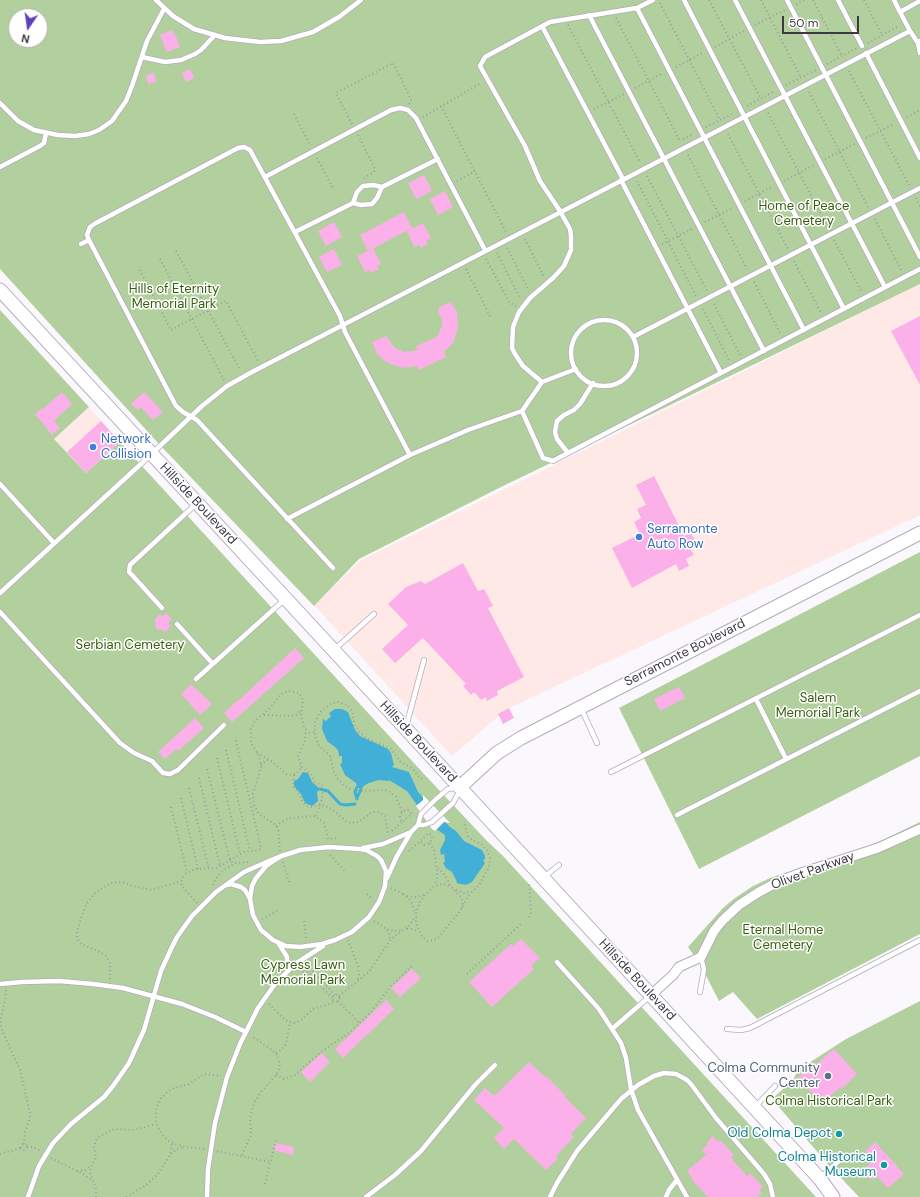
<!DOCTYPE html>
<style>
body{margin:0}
#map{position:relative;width:920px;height:1197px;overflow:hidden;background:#faf7fd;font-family:"DM Sans",sans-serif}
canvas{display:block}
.north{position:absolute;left:8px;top:8px;width:40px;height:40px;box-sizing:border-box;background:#fff;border:1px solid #b1b0b2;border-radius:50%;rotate:193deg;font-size:11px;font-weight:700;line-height:16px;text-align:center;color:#3c393f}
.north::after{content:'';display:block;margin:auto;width:14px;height:18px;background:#5c42ba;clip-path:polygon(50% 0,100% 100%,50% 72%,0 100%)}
.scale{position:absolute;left:782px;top:16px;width:77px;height:18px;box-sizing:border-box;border:2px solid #3c393f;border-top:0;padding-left:5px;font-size:12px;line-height:14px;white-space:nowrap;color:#3c393f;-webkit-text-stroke:3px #fff;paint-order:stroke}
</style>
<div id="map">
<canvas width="920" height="1197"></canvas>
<div class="north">N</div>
<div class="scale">50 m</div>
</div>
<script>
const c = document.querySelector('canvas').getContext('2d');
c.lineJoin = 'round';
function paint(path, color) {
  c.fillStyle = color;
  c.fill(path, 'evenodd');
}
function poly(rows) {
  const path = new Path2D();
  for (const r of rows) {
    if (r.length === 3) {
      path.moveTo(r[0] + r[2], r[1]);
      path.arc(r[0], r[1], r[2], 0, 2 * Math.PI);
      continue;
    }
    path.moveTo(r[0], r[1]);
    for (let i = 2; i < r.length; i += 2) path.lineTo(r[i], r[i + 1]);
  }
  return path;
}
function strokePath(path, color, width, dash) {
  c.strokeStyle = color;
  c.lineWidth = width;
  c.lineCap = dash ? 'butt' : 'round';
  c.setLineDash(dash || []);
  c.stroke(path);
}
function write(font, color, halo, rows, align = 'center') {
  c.font = font + ' "DM Sans",sans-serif';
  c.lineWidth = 3;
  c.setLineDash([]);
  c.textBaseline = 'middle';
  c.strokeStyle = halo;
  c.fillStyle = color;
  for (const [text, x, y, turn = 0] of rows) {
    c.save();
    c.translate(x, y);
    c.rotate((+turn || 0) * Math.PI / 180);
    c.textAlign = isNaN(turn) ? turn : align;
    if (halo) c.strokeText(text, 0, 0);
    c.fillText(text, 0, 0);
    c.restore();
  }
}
paint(poly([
 [920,284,920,515,507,709,452,756,314,605,361,560],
 [89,407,120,442,86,474,54,439]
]), '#fee9e6');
paint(poly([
 [0,0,920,0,920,284,499,488,359,559,314,606,158,443,0,269],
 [16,16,40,16,40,40,16,40],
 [0,310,89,407,54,439,86,473,120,442,424,774,487,841,503,856,816,1197,0,1197],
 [920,552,920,756,699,869,619,708],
 [920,822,920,934,757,1019,733,992,719,1001,700,964,688,947,723,908,735,898,753,886,770,878,857,851,885,839],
 [920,1001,920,1197,859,1197,826,1162,772,1099,793,1080,798,1070,846,1039]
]), '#b2d09d');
paint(poly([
 [335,709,342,709,348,712,355,730,360,736,388,749,391,753,394,765,392,767,409,772,418,792,450,827,456,831,464,841,482,850,485,856,485,859,483,860,485,863,472,882,466,885,456,883,457,882,452,872,446,868,443,863,445,862,444,854,441,855,440,850,445,840,445,835,433,827,407,791,389,780,389,781,379,780,369,783,365,785,361,789,357,787,356,783,345,775,340,764,342,763,342,756,339,756,338,750,335,747,327,741,322,729,323,719,326,721,331,716,329,713],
 [303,772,308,773,312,782,320,789,317,792,318,801,312,806,305,803,301,794,294,786,294,781,298,779]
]), '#42afd7');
paint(poly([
 [423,795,450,823,444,822,435,831,432,829,416,806,423,800]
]), '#faf7fd');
strokePath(poly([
 [357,787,355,792,357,799],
 [320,789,328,791,340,804,346,805,355,804],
 [357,798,361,789]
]), '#42afd7', 3);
paint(poly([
 [172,30,177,39,180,47,167,52,160,35],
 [190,69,194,78,186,82,182,73],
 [154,73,156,82,148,84,146,75],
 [424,175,432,191,416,199,408,183],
 [445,191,453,207,438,215,430,199],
 [404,212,412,228,368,251,360,235],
 [334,222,342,237,326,246,318,231],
 [423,223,431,238,426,241,428,244,421,248,419,245,414,247,407,231],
 [373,248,381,264,377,266,379,269,371,273,370,270,365,272,357,256],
 [334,249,342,265,327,272,319,257],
 [450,302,457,311,458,328,453,343,444,352,446,357,419,370,417,366,404,368,390,364,385,361,377,354,372,342,386,336,395,348,404,352,418,350,416,346,437,337,442,326,442,320,438,312,439,311,438,308],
 [920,316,920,385,891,331],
 [62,392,72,404,54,421,60,428,52,435,35,414,42,408,43,409],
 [144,392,163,412,153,420,141,407,138,410,131,404],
 [101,421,120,442,86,473,67,452],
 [654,476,684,536,691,533,696,543,689,546,694,555,686,559,689,566,679,571,676,564,632,588,612,548,640,534,634,522,641,518,637,509,646,505,636,485],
 [463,563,478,591,484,589,493,606,488,608,524,677,497,691,498,695,487,701,486,697,481,700,474,692,471,695,463,686,466,684,423,638,395,663,382,649,408,625,388,604,406,587,421,581,425,584],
 [166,613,172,620,168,623,171,626,165,632,163,630,157,629,155,626,156,622,154,620,160,614,162,617],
 [295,648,304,658,232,722,224,713,239,699,239,700],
 [191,684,212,704,200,715,181,694],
 [679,687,685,698,660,711,654,699],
 [509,708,514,718,503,724,498,714],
 [195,718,204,728,178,751,176,749,165,759,158,752],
 [521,939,540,958,531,966,534,969,492,1007,469,982,511,944,513,946],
 [412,969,421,978,400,997,391,988],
 [386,1000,394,1009,343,1058,335,1049],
 [834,1049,857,1074,842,1089,841,1087,826,1100,824,1098,820,1102,798,1078,809,1067,811,1069],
 [322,1053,330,1062,310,1082,301,1072],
 [529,1062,545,1077,546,1076,565,1095,564,1096,586,1118,571,1134,574,1137,556,1156,558,1159,546,1170,514,1139,504,1149,494,1138,504,1128,474,1100,485,1088,494,1096],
 [713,1136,718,1142,720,1140,734,1155,731,1158,747,1176,750,1174,753,1176,763,1187,759,1190,762,1193,757,1197,708,1197,692,1180,693,1179,687,1171,706,1155,702,1150,708,1144,707,1142],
 [875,1142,904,1174,888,1188,877,1176,872,1180,863,1170,873,1161,865,1151],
 [276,1143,294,1147,293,1155,274,1150]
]), '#fbb0e9');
const service = poly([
 [156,0,173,16,194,29,225,38,260,42,281,41,313,32,339,17,361,0],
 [684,0,844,309],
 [735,0,885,287],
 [787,0,920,257],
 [838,0,862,46],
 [894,0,900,12],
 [920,1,900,12,910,31,918,43,920,41],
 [637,8,804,330],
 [589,15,764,351],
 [542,26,623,179],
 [918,43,920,53],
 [866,53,920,158],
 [142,57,165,62,181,60,195,54,201,50,214,36],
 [0,103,18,121,34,130,58,135,75,136,89,134,99,130,112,121,126,101,132,86,147,41,164,9],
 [0,167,40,146,44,143,46,133],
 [265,177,391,110,400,108,408,110,416,118,485,250],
 [621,180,721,373],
 [353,203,361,205,372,204,377,198,382,187,438,159],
 [295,232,353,203,357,192,363,186,373,185,382,187],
 [81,244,89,240],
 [604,353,33],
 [633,337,920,188],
 [542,382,576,369],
 [522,411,543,458,553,461,568,453,557,439,555,432,557,421,564,415,574,410,580,404,593,383],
 [568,453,920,269],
 [0,484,54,543],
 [287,519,410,455,468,430,522,411,542,382,523,366,515,354,512,348,513,327,519,312,530,298,553,278,564,266,571,250,571,236,570,229,560,211,540,181,525,146,480,66,485,57,550,22,637,8,653,0],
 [333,568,197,420,183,412,176,406,89,240,87,235,90,227,96,223,238,148,244,147,250,150,340,316,345,332,410,455],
 [0,593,142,463,202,406,227,386,252,372,343,325,910,31],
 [162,608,132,575,129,572,130,565,196,504],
 [0,612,120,743,134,753,152,761,163,773,170,774,178,770,224,725],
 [177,624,213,664],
 [335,649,374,614],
 [196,679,284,600],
 [756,699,786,759],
 [581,708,597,743],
 [406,727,424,660],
 [611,772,920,615],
 [677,815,920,691],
 [363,848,383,844,411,832,418,825,421,814,435,800,448,789,460,787,458,794,453,803,432,822,424,825,418,825],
 [544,877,559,865],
 [387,878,397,856,411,832],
 [227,885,231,884,241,887,245,890,250,899],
 [279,944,287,957,287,970],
 [557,962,599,1009,621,1043,626,1058,631,1089,638,1110,687,1197],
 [0,984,22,982,59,981,93,984,123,988,182,1004,215,1017,246,1032],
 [700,992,704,969,701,957],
 [612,1029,650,996],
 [727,1029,741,1030,750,1028,920,940],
 [755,1107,775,1086],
 [820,1178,840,1160],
 [28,1197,39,1166,53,1143,71,1124,104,1097,113,1086,129,1063,144,1030,161,971,171,949,177,937,192,916,216,892,244,872,269,861,281,856,291,853,300,850,329,847,360,849,366,850,377,856,381,860,386,871,385,886,379,902,369,917,352,932,335,940,322,944,300,947,286,946,273,940,261,930,253,915,250,899,252,886,256,878,267,865,281,856],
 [207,1197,208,1169,215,1123,227,1077,240,1044,258,1008,275,984,295,964,323,946],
 [366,1197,395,1175,421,1151,475,1085,495,1065],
 [550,1197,557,1183,577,1151,621,1099,638,1085,654,1076,664,1073,676,1074,687,1080,691,1084,716,1118,764,1174,770,1184,773,1197],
 [666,1197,669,1190,677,1180]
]);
const minor = poly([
 [651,995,673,975,679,967,701,957,714,931,722,921,739,905,759,892,780,881,801,873,878,848,920,829]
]);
const secondary = poly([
 [0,290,349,667,774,1129,820,1179,833,1197],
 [460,787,497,753,521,738,920,533]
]);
strokePath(service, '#b4acba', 6);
strokePath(minor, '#b4acba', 11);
strokePath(secondary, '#b4acba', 15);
strokePath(poly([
 [709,0,761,99],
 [761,0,801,78],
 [813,0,842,56],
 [864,0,882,35],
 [660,3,720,120],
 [796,4,804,0],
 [616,18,680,141],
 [568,25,640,162],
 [755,25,785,10],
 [868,43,899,26],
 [715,47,744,31],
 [827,64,857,48],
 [676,67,704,52],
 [849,71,909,185],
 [786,85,816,70],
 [635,88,663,73],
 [809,92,868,207],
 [441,106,506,232],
 [747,106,775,91],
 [594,109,624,94],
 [768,113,828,228],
 [294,114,310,145],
 [423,117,481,83],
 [907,117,920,110],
 [352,124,336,93,393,63,411,99,411,101,409,104],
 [706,127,734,113],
 [728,134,788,249],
 [358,135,375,169,374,172,364,178],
 [866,138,894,124],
 [683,139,694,134],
 [688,155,747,269],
 [317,158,334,190],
 [825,159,855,144],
 [647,176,707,291],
 [457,181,475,171],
 [637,181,696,296],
 [784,181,814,165],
 [916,198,920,206],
 [745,201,773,186],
 [875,219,901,270],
 [705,222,733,208],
 [525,239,544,277],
 [834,240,861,291],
 [662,244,692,229],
 [507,248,529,291],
 [176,251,240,370],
 [497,253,520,298],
 [160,259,224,380],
 [486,259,510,303,516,306],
 [794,261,821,313],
 [466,269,490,316],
 [140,270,171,330,226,301,258,361],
 [754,282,781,335],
 [714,304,740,355],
 [703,309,730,362],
 [264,715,291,716,296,715,300,711],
 [314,732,306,733,304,744,298,756,302,767,310,773,315,782,323,786,322,799,316,816],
 [226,750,250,851],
 [257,753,270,760,286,774,292,775,297,773,300,769,300,765],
 [217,758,240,854],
 [261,765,266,760,269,760],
 [207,769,229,857,233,864],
 [294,775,293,786,300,795,302,801,306,806,311,807,320,805,327,807,333,810,346,821,351,823,359,822,372,812,378,812,385,816,388,835],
 [199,778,220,866],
 [189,788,209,869],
 [181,798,198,869],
 [171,807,187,872],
 [408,810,412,814,402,822,400,819,400,815,403,811,408,810],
 [402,812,396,797,390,792,385,790,362,791,351,789,344,785,338,779,334,772,330,756,319,746,315,736,315,722,320,712,332,703,339,702,347,705,352,711,355,726,359,732,370,740,391,749,401,762,413,769,419,777,424,780],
 [276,826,285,820,291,818,315,816,324,823,328,839,337,838],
 [392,831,402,822],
 [430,843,434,850,437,871,437,879,434,885],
 [280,851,278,828,274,824,259,814,254,805,253,794,261,767,259,756,251,743,251,729,255,721,271,707,281,694,289,691,298,693,301,696,303,700,301,716,304,727,308,732],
 [409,851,429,833,432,836,432,840,428,844,424,845,420,841],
 [330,855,346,872],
 [283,862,289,882],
 [438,868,445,875,451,887],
 [213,885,216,878,225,869,236,863,249,862],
 [391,888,403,894],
 [456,890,464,893,471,891],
 [367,894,372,899],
 [403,894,411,901,415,912],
 [407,896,415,897,424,895],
 [197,903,182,886,181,881,185,874,195,869,217,868,244,852,259,850,261,848,235,737],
 [462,908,463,902,461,897,452,888,444,884,434,886,421,900,416,912,416,923,422,937,428,941,434,940,438,938,460,911,462,908,464,904,469,895,479,885,489,867,490,858,487,850,481,844,472,840,468,836,466,831,465,824],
 [529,917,531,914,529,882],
 [262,919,277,911],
 [304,921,306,939],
 [374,921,387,929,394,931,401,930],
 [407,929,413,929,418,932],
 [387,930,390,935,389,940],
 [348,940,358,966,359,975,357,981],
 [310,968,335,995],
 [300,969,303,972,307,971,311,967,311,963],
 [307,971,332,998],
 [467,974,522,923],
 [110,979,110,963,106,956,100,952,81,944,77,938,77,931,86,904,96,892,111,883,122,882,133,886,152,890,181,881],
 [6,990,5,1001,1,1019,1,1028,20,1070,30,1113,30,1118,25,1132,24,1144],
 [336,998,3.5],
 [339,996,369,972,391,939,410,925,414,918],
 [338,1001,360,1024],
 [269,1004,285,1020,294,1023,301,1020,313,1009,327,1005,334,1002],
 [276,1053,281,1050,286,1044,290,1023],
 [276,1075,284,1079,295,1075,321,1052,349,1033,371,1012,390,987,412,966],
 [24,1147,3],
 [27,1147,32,1147,41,1151],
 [204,1149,186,1147,175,1144,167,1140,160,1131,156,1123,156,1109,161,1098,171,1089,189,1084,204,1074,221,1076],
 [217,1151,270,1162],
 [0,1154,21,1148],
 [171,1154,177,1149,184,1147],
 [242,1155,251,1135,250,1118,254,1103,261,1092,276,1075,280,1067,278,1057,276,1053,252,1036],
 [51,1158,83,1174,91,1180],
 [77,1171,85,1170,91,1165],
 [265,1184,276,1140],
 [96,1197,96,1189,90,1173,91,1167,96,1158,94,1146,97,1138,111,1130,118,1129,132,1130,146,1127,155,1124],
 [126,1197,145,1186,158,1174,170,1155,172,1148,171,1143]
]), '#9e9ba1', 2, [1, 3]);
strokePath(service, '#fff', 4.5);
strokePath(minor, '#fff', 9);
strokePath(secondary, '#fff', 13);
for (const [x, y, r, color] of [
 [93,447,4,"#3f7fe0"],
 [639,537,4,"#3f7fe0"],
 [828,1076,4,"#5c6f8a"],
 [839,1134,4,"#0f9aa8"],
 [884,1165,4,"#0f9aa8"]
]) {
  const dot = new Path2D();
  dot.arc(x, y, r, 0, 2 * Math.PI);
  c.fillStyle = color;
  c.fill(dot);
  strokePath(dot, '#fff', 1.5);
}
write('13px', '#375e0c', '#fff', [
 ["Home of Peace",804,207],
 ["Cemetery",804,222],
 ["Hills of Eternity",174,290],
 ["Memorial Park",174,305],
 ["Serbian Cemetery",130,646],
 ["Salem",818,699],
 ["Memorial Park",818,714],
 ["Eternal Home",783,931],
 ["Cemetery",783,946],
 ["Cypress Lawn",303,966],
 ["Memorial Park",303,981],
 ["Colma Historical Park",829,1102]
]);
write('13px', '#366cbe', '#fff', [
 ["Network",101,440],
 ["Collision",101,455],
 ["Serramonte",647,530],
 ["Auto Row",647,545]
], 'left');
write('13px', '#3c393f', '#fff', [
 ["Hillside Boulevard",198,504,47],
 ["Serramonte Boulevard",685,653,-27],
 ["Hillside Boulevard",418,742,47],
 ["Olivet Parkway",813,871,-20],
 ["Hillside Boulevard",637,980,47]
]);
write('13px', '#4e5e75', '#fff', [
 ["Colma Community",820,1069],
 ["Center",820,1084]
], 'right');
write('13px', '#0d838f', '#fff', [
 ["Old Colma Depot",831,1134],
 ["Colma Historical",876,1158],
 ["Museum",876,1173]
], 'right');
</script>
